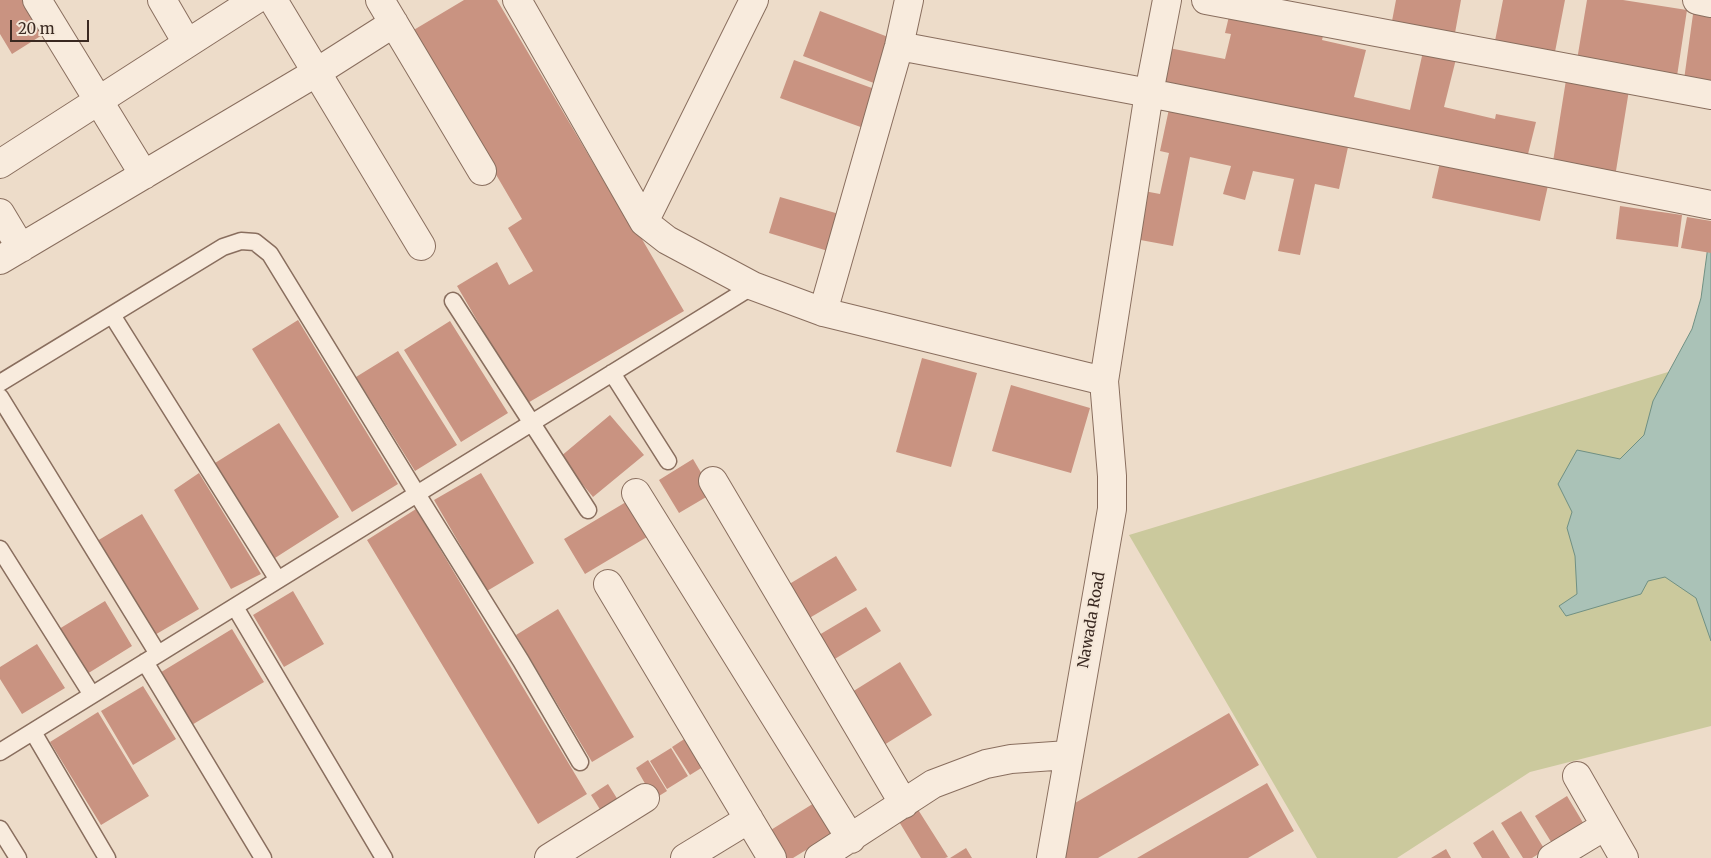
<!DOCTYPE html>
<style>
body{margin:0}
#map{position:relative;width:1711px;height:858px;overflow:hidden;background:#eddcc9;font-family:Merriweather,serif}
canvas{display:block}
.scale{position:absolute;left:10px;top:20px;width:79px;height:22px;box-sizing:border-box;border:2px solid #3a2921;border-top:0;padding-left:6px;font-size:15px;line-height:18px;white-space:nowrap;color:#3a2921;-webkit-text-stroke:4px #f5e8d9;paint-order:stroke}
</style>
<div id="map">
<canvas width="1711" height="858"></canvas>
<div class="scale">20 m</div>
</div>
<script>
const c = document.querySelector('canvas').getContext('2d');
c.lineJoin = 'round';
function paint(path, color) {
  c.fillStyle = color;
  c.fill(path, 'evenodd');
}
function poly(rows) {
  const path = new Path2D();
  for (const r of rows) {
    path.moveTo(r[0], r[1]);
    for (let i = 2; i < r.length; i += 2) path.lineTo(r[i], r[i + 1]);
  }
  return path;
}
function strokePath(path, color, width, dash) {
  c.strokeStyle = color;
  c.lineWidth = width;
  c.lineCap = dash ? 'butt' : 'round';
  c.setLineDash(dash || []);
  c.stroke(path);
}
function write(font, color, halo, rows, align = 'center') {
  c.font = font + ' Merriweather,serif';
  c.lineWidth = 4;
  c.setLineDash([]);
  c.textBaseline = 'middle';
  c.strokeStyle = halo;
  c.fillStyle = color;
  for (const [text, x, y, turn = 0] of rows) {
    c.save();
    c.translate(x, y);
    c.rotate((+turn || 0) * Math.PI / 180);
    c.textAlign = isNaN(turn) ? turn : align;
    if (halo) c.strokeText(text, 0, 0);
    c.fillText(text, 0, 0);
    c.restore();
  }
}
paint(poly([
 [1711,359,1711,726,1530,772,1397,858,1317,858,1129,535]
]), '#cbc99d');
const water = poly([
 [1708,246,1711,247,1711,641,1696,598,1665,577,1648,581,1641,594,1566,616,1559,606,1577,594,1575,556,1567,528,1572,512,1558,484,1577,450,1620,459,1644,435,1653,401,1692,329,1701,298,1708,246]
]);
paint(water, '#aac2b7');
strokePath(water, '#709083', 1);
paint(poly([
 [0,0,27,0,47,32,12,54,0,34],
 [464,0,497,0,612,195,615,193,684,311,526,404,457,286,497,262,509,285,533,271,508,228,522,219,412,31],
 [1396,0,1461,0,1455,33,1392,21],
 [1503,0,1565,0,1554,57,1494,46],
 [1587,0,1623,0,1687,10,1677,76,1577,60],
 [1694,7,1711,9,1711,91,1683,87],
 [1231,8,1325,28,1322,40,1366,50,1354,97,1410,110,1424,47,1457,55,1444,107,1495,119,1496,114,1536,122,1526,162,1160,91,1169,48,1225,59,1231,34,1225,33],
 [820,11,896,40,879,85,803,56],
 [794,60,883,92,869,130,780,98],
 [1566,80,1629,90,1615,177,1552,168],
 [1169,109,1348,147,1339,189,1315,184,1300,255,1278,251,1294,179,1253,171,1245,200,1223,194,1231,166,1190,157,1173,246,1135,239,1144,191,1160,194,1169,153,1160,151],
 [1441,158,1549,181,1540,221,1432,198],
 [780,197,839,214,828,251,769,233],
 [1620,206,1682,215,1678,247,1616,239],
 [1687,217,1711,221,1711,253,1681,248],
 [298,320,398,484,352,512,252,349],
 [450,321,508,413,461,442,404,350],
 [398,351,457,445,415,471,356,377],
 [922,358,977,373,951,467,896,452],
 [1011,385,1090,408,1071,473,992,451],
 [610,415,644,455,593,497,560,457],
 [279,423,339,517,275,558,215,463],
 [693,459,713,493,679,513,659,480],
 [199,473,261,574,231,589,174,490],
 [481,473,534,563,487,591,434,500],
 [626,502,647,537,585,574,564,539],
 [416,509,587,794,538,824,367,540],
 [142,514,199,609,153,636,97,541],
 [836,556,857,590,806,620,786,586],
 [293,591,324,644,284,667,253,615],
 [105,601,132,646,87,674,59,629],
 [866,607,881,631,833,660,819,635],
 [558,609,634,737,592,762,516,635],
 [232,629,264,682,190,726,158,674],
 [37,644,65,688,22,714,0,679,0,667],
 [900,662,932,715,884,745,852,692],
 [143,686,176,739,133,765,101,711],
 [98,712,149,796,101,825,50,742],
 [1229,713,1259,765,1098,858,1065,858,1075,803],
 [689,736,706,765,690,775,672,747],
 [671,748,688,776,667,789,650,761],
 [648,760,667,791,654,799,636,768],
 [1267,783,1294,831,1248,858,1137,858],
 [608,784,623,808,606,819,591,795],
 [1567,796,1585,826,1553,845,1535,816],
 [819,800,837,831,793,858,781,858,766,833],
 [917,808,948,857,945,858,921,858,898,820],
 [1521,811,1545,850,1532,858,1523,858,1501,823],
 [1493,830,1510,858,1482,858,1473,843],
 [966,848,972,858,950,858],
 [1446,849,1451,858,1431,858]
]), '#c99381');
const lane = poly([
 [453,301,588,510],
 [112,315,278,580],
 [612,373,668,461],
 [0,383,223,247,241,241,255,242,270,254,417,494,521,661,580,762],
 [0,397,158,654],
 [0,549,92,695],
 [235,607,384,858],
 [145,662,263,858],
 [33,732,107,858],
 [0,752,753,286],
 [0,829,18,858]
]);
const street = poly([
 [37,0,144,175],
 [162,0,187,43],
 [273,0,421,246],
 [380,0,482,171],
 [517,0,644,222,667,240,753,286,823,312,1104,381],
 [1206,0,1711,95],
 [1697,0,1711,3],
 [899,46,1149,93,1711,205],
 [0,164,255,0],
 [0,213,21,248],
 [644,222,754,0],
 [0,260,317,72,394,23],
 [823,312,899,46,909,0],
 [713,481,904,804],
 [636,493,851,839],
 [608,584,772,858],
 [1577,776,1624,858],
 [549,858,645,798],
 [685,858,749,819],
 [819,858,933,784,986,764,1011,759,1068,755],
 [1051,858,1112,509,1112,476,1104,381,1149,93,1167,0],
 [1552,858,1605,826]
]);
strokePath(lane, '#896e5e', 19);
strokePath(street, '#896e5e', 30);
strokePath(lane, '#f8ebdd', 16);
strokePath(street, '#f8ebdd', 28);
write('15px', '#3a2921', '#f5e8d9', [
 ["Nawada Road",1092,620,-80]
]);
</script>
